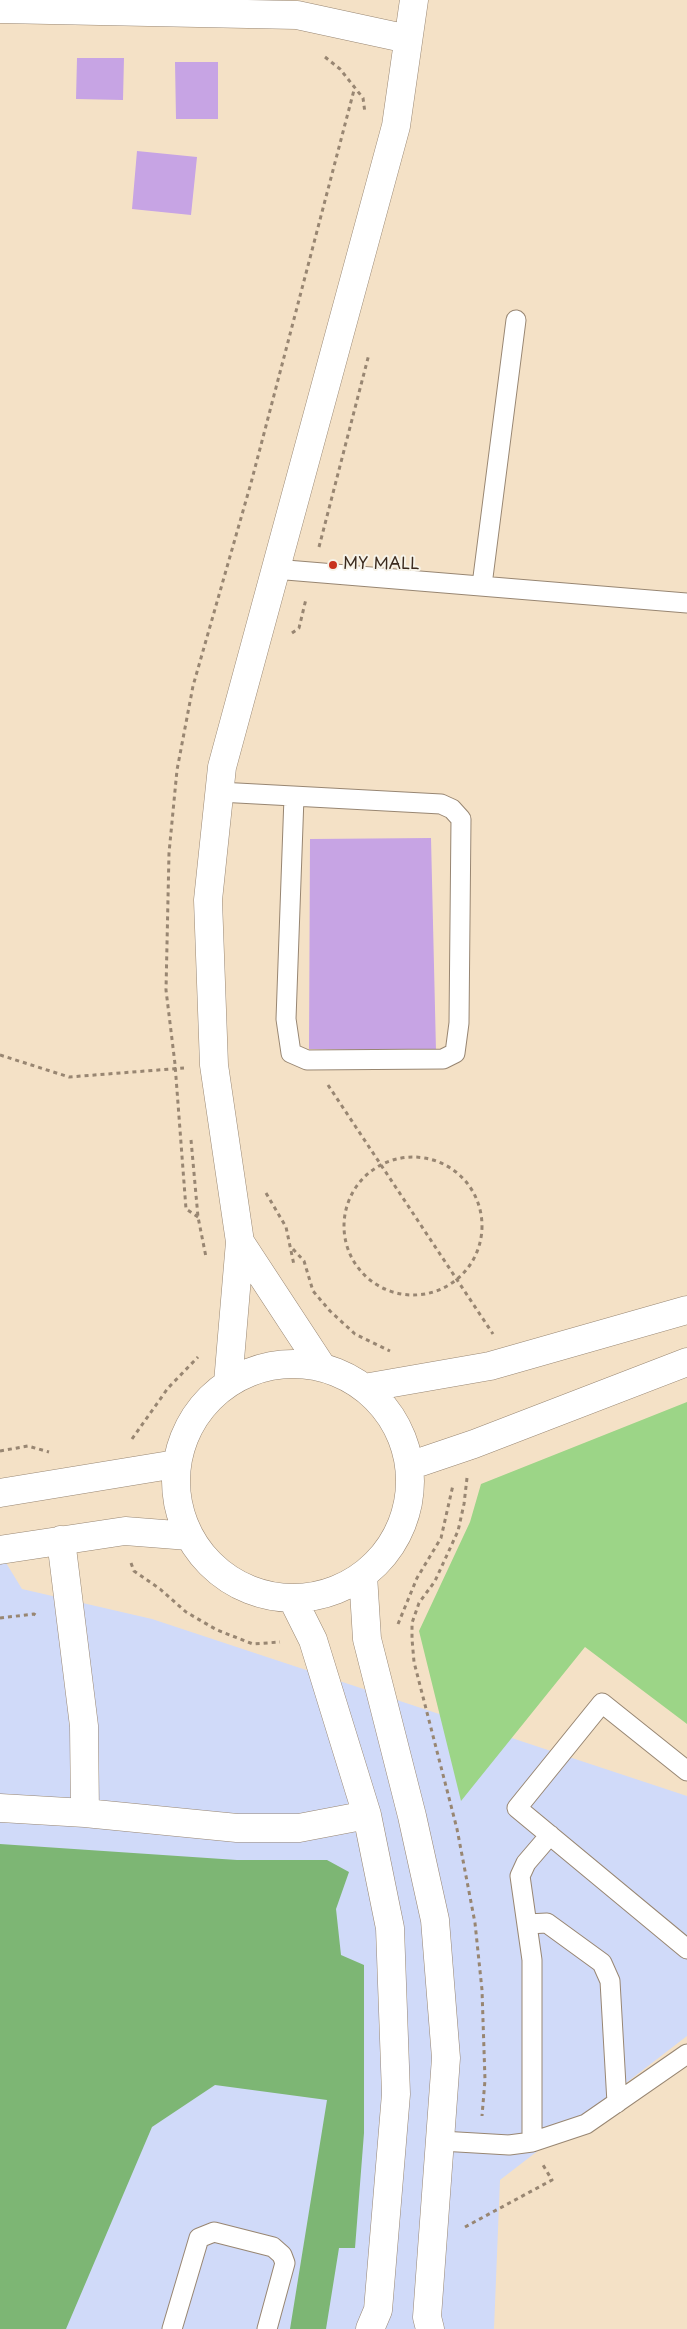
<!DOCTYPE html>
<style>
body{margin:0}
canvas{display:block;background:#f4e1c6}
</style>
<canvas width="687" height="2329"></canvas>
<script>
const c = document.querySelector('canvas').getContext('2d');
c.lineJoin = 'round';
function paint(path, color) {
  c.fillStyle = color;
  c.fill(path, 'evenodd');
}
function poly(rows) {
  const path = new Path2D();
  for (const r of rows) {
    if (r.length === 3) {
      path.moveTo(r[0] + r[2], r[1]);
      path.arc(r[0], r[1], r[2], 0, 2 * Math.PI);
      continue;
    }
    path.moveTo(r[0], r[1]);
    for (let i = 2; i < r.length; i += 2) path.lineTo(r[i], r[i + 1]);
  }
  return path;
}
function strokePath(path, color, width, dash) {
  c.strokeStyle = color;
  c.lineWidth = width;
  c.lineCap = dash ? 'butt' : 'round';
  c.setLineDash(dash || []);
  c.stroke(path);
}
function write(font, color, halo, rows, align = 'center') {
  c.font = font + ' "Playpen Sans",sans-serif';
  c.lineWidth = 4;
  c.setLineDash([]);
  c.textBaseline = 'middle';
  c.strokeStyle = halo;
  c.fillStyle = color;
  for (const [text, x, y, turn = 0] of rows) {
    c.save();
    c.translate(x, y);
    c.rotate((+turn || 0) * Math.PI / 180);
    c.textAlign = isNaN(turn) ? turn : align;
    if (halo) c.strokeText(text, 0, 0);
    c.fillText(text, 0, 0);
    c.restore();
  }
}
paint(poly([
 [0,1553,22,1589,152,1619,687,1796,687,2036,500,2180,494,2329,0,2329]
]), '#d0daf9');
paint(poly([
 [687,1402,687,1724,585,1647,461,1801,419,1631,470,1522,481,1484]
]), '#9cd587');
paint(poly([
 [0,1844,237,1860,327,1860,349,1872,336,1909,341,1955,364,1965,364,2133,355,2248,339,2248,326,2329,290,2329,327,2100,215,2085,152,2127,66,2329,0,2329]
]), '#7db674');
paint(poly([
 [77,58,124,58,123,100,76,99],
 [175,62,218,62,218,119,176,119],
 [137,151,197,157,191,215,132,209],
 [431,838,436,1051,309,1049,310,839]
]), '#c7a4e4');
const lane = poly([
 [274,569,687,603],
 [482,585,516,320],
 [219,792,441,804,452,809,461,819,459,1023,455,1053,443,1059,307,1060,291,1053,286,1019,294,797],
 [687,1771,602,1703,517,1808,687,1949],
 [527,1924,547,1923,602,1963,610,1981,617,2103],
 [441,2141,509,2145,532,2142,586,2124,687,2054],
 [532,2142,532,1960,520,1876,526,1863,550,1835],
 [172,2329,199,2238,214,2232,273,2247,282,2255,285,2263,267,2329]
]);
const street = poly([
 [0,9,297,15,408,39],
 [240,1242,322,1367],
 [293,1481,117],
 [228,1383,240,1242,214,1065,208,900,222,767,396,126,414,0],
 [364,1388,490,1366,687,1310],
 [409,1466,474,1444,687,1362],
 [0,1493,176,1464],
 [61,1540,84,1726,85,1813],
 [0,1550,125,1531,189,1536],
 [363,1575,367,1639,412,1816,435,1920,446,2058,427,2317,430,2329],
 [292,1598,313,1640,367,1815,390,1928,396,2094,378,2310,370,2329],
 [0,1808,85,1813,237,1828,299,1828,367,1815]
]);
strokePath(lane, '#988672', 21);
strokePath(street, '#988672', 29);
strokePath(poly([
 [325,57,340,69,363,98,365,113],
 [319,547,369,354],
 [292,633,299,628,306,599],
 [0,1055,69,1077,184,1068],
 [328,1085,493,1334],
 [191,1140,198,1217,206,1257],
 [413,1226,69],
 [266,1193,286,1227,294,1265],
 [198,1217,186,1209,175,1064,166,990,169,853,177,770,193,686,251,483,354,90],
 [293,1249,304,1261,313,1291,330,1311,355,1334,390,1351],
 [132,1439,168,1388,198,1357],
 [0,1451,28,1446,49,1452],
 [467,1478,464,1504,458,1531,435,1581,419,1603,412,1623,412,1639,414,1662,457,1829,475,1923,482,1990,485,2080,482,2116],
 [131,1563,134,1571,160,1589,186,1612,217,1630,253,1644,280,1642],
 [0,1618,34,1614,38,1617],
 [398,1624,417,1578,441,1538,453,1485],
 [465,2227,552,2180,543,2165]
]), '#988672', 3, [4, 4]);
strokePath(lane, '#fff', 19);
strokePath(street, '#fff', 28);
for (const [x, y, r, color] of [
 [333,565,5,"#c8321e"]
]) {
  const dot = new Path2D();
  dot.arc(x, y, r, 0, 2 * Math.PI);
  c.fillStyle = color;
  c.fill(dot);
  strokePath(dot, '#f7f3e8', 2);
}
write('16px', '#3b2a1e', '#f7f3e8', [
 ["MY MALL",343,565]
], 'left');
</script>
